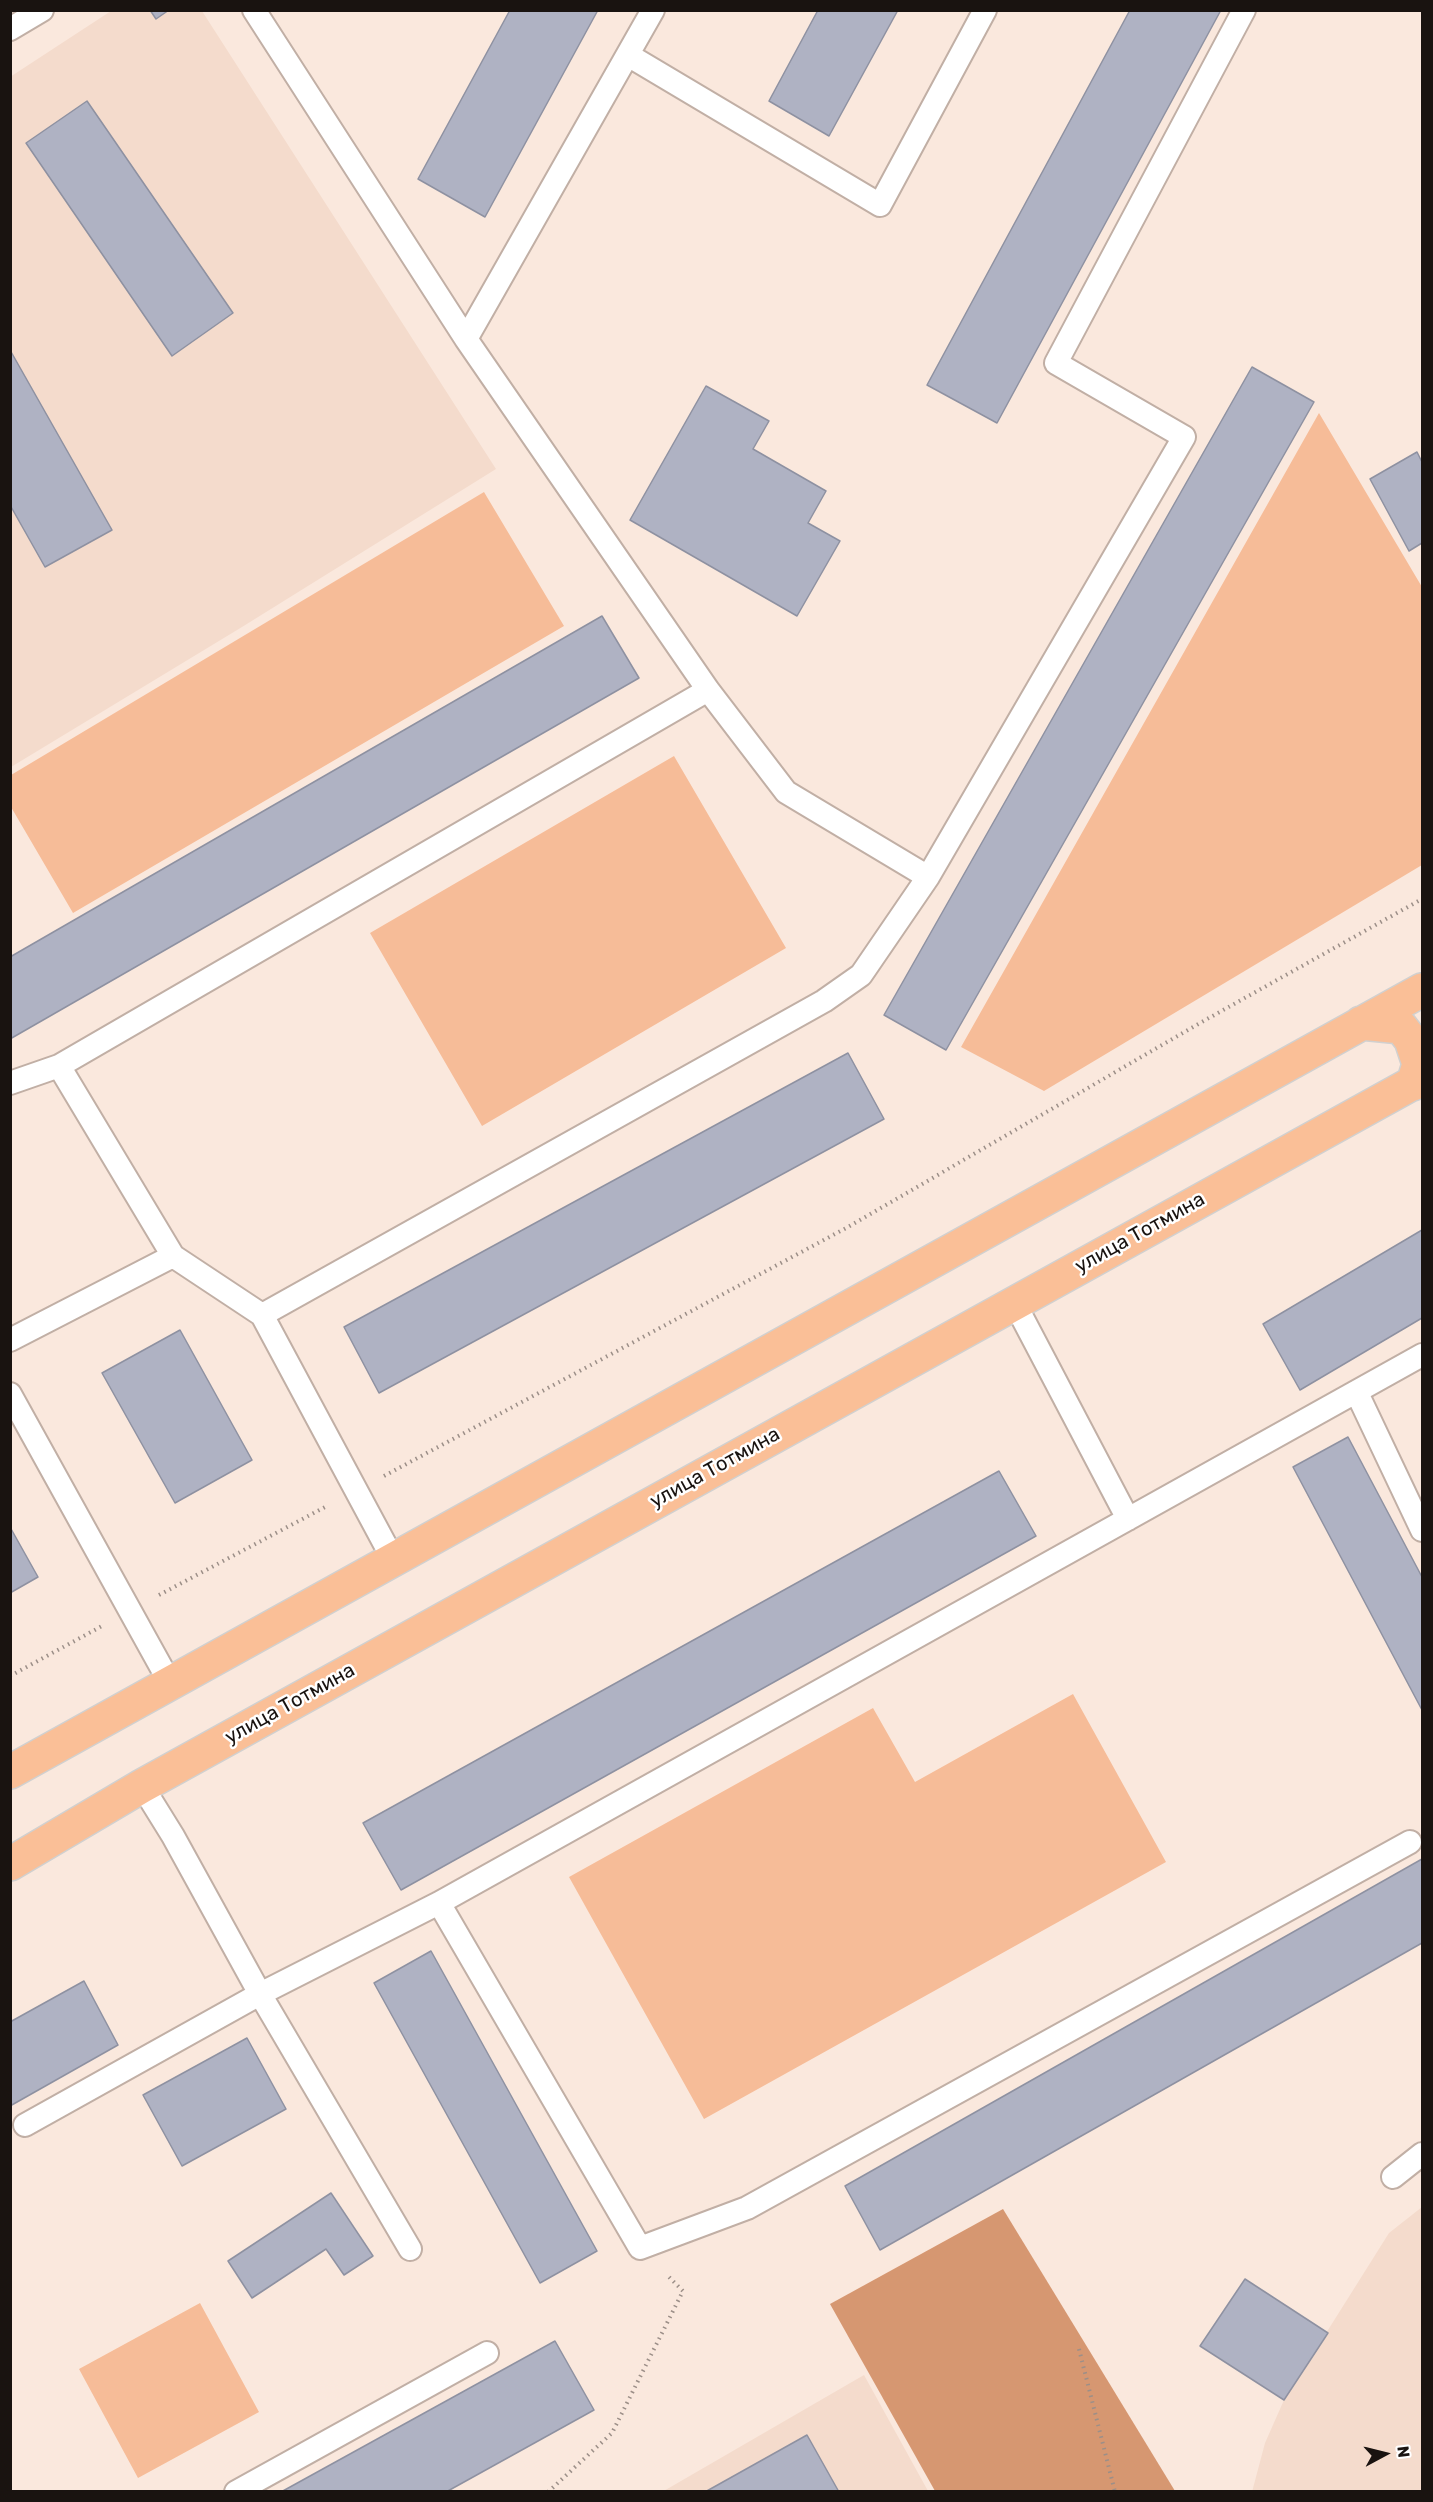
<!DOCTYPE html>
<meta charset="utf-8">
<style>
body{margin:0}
#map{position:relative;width:1433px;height:2502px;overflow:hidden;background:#fae8dd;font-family:Rubik,sans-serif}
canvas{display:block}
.frame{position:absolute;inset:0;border:12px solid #191310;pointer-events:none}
.north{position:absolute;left:1355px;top:2424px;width:60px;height:60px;-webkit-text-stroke:4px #fff;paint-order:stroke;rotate:83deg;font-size:16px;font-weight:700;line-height:24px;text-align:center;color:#191310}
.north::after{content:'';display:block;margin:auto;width:21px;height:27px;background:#191310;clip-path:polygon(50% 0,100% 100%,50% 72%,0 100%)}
</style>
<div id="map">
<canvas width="1433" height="2502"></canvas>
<div class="frame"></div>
<div class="north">N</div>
</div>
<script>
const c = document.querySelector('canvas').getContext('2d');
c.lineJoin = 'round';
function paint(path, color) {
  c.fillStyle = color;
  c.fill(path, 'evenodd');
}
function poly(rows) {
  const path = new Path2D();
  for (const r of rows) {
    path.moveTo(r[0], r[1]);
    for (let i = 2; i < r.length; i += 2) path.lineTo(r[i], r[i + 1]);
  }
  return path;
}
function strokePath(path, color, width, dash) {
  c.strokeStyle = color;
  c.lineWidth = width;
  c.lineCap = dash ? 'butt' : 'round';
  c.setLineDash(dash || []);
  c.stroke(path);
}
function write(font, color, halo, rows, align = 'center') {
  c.font = font + ' Rubik,sans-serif';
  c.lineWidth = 5;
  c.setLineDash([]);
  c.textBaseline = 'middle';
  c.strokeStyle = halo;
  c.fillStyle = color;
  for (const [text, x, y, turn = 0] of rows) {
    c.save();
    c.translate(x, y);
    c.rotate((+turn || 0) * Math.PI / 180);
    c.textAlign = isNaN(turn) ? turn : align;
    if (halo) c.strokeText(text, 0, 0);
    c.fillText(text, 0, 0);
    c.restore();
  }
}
paint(poly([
 [111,11,202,11,496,469,242,627,11,767,10,77],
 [1422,2207,1422,2491,1252,2492,1265,2443,1284,2400,1389,2233],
 [864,2375,928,2491,662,2492]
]), '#f4dbcc');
paint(poly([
 [1319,413,1422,587,1422,865,1044,1091,961,1047],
 [484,492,564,626,73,913,11,807,11,775],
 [674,756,786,948,482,1126,370,933],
 [1073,1694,1166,1862,704,2119,569,1877,873,1708,915,1782],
 [200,2303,259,2412,138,2478,79,2369]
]), '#f6bc98');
paint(poly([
 [1003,2209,1175,2491,935,2491,830,2304]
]), '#d69771');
const building = poly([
 [150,10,169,10,156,19,150,10],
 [510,10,598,10,485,217,418,179,510,10],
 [818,10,898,10,829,136,769,101,818,10],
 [1130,10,1221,10,997,423,927,385,1130,10],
 [87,101,233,313,172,356,26,143,87,101],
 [10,350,112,530,45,567,10,505,10,350],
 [1252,367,1314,402,946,1050,884,1015,1252,367],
 [706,386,769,421,753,449,826,491,808,523,840,541,797,616,630,520,706,386],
 [1417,452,1422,462,1422,543,1409,551,1370,479,1417,452],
 [602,616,639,678,10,1039,10,957,602,616],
 [848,1053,884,1119,379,1393,344,1327,848,1053],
 [1422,1230,1422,1318,1300,1390,1263,1324,1422,1230],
 [180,1330,252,1460,175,1503,102,1373,180,1330],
 [1348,1437,1422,1577,1422,1710,1293,1467,1348,1437],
 [999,1471,1036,1536,401,1890,363,1823,999,1471],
 [10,1527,38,1577,10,1593,10,1527],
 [1422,1859,1422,1943,880,2250,845,2186,1422,1859],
 [431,1951,597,2251,540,2283,374,1983,431,1951],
 [84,1981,118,2045,10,2106,10,2022,84,1981],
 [247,2038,286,2109,182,2166,143,2095,247,2038],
 [331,2193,373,2256,344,2275,326,2249,252,2298,228,2261,331,2193],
 [1245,2279,1328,2333,1284,2400,1200,2346,1245,2279],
 [555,2341,594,2410,446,2492,281,2492,555,2341],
 [807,2435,839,2492,705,2492,807,2435]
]);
paint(building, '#afb2c3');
strokePath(building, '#8e91a1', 1.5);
const service = poly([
 [254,10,466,339,708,690,786,792,928,877,861,975,824,1001,262,1315,394,1561],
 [10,29,42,10],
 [628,55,880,205,985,10],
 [466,339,653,10],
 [928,877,1184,437,1056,363,1244,10],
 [10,1083,59,1066],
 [1014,1302,1128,1519],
 [262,1315,173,1256,59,1066,708,690],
 [10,1340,173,1256],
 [1357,1393,1422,1530],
 [10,1394,170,1683],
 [142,1786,173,1836,260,1994,410,2249],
 [439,1903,640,2248,747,2208,1410,1842],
 [25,2125,260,1994,439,1903,1422,1355],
 [1393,2177,1422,2154],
 [236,2492,487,2353]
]);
const primary = poly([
 [1361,1023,1401,1027,1411,1040,1419,1064,1413,1084],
 [10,1772,1422,990],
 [10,1864,142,1786,1422,1078]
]);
strokePath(service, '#c1afa5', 26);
strokePath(primary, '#d1d0cf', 36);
strokePath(poly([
 [384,1476,848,1227,1200,1023,1422,899],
 [159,1595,327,1506],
 [10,1676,102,1626],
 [1079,2349,1115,2492],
 [548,2492,612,2433,683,2291,666,2274]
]), '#9c8f88', 4, [1.5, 4.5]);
strokePath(service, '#fff', 22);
strokePath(primary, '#fabf97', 33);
write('20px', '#191310', '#fff', [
 ["улица Тотмина",1140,1233,-29],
 ["улица Тотмина",715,1468,-29],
 ["улица Тотмина",290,1704,-29]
]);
</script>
